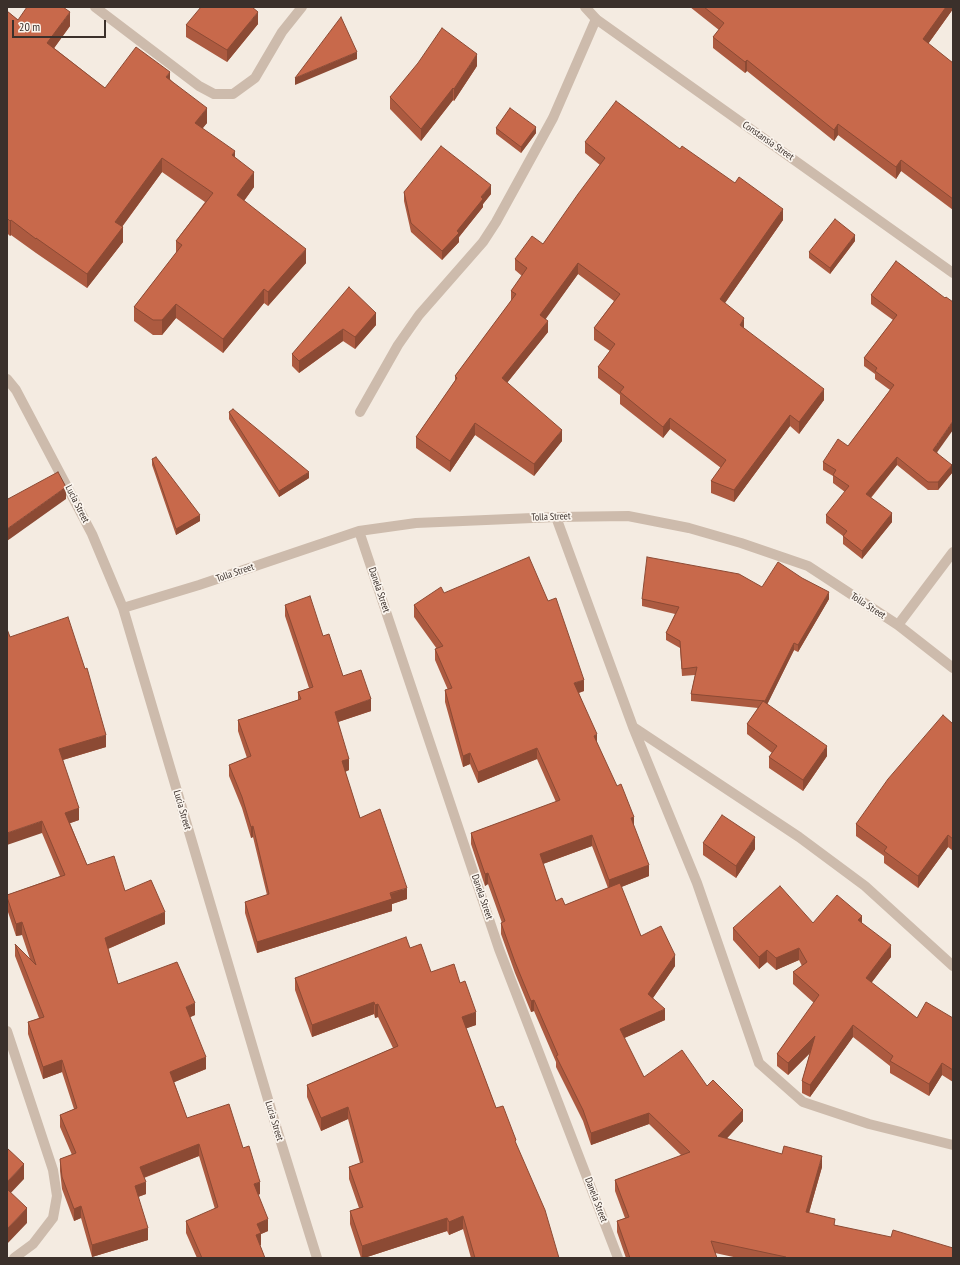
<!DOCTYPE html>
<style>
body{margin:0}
#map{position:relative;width:960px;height:1265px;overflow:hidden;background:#f4ebe1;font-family:"PT Sans Narrow",sans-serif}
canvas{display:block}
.frame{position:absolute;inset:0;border:8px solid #3b302b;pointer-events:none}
.scale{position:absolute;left:12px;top:20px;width:94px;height:18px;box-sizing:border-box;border:2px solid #3b302b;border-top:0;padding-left:5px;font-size:12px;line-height:14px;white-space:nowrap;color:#3b302b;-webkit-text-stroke:3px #fbf5ee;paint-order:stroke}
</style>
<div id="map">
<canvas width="960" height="1265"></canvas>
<div class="frame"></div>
<div class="scale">20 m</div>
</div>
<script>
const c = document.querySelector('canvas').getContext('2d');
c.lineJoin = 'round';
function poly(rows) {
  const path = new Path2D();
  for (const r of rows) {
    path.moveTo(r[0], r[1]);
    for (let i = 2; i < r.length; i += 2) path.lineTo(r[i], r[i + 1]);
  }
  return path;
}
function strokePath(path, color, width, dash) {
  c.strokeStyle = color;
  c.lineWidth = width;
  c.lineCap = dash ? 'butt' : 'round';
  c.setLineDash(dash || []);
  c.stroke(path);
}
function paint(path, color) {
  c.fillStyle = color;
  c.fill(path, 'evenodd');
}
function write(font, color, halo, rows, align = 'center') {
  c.font = font + ' "PT Sans Narrow",sans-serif';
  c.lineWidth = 3.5;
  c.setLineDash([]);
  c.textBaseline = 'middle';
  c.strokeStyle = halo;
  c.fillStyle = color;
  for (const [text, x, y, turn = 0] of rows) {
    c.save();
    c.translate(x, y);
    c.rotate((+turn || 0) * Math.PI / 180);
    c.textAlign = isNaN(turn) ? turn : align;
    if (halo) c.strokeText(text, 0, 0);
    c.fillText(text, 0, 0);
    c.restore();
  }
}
strokePath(poly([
 [95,7,199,86,214,94,233,94,255,78,282,32,302,7],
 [360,412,398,345,419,315,483,242,496,222,553,118,596,19],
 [7,1031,53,1170,57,1196,53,1218,33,1244,14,1258]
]), '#cdbbac', 10);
strokePath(poly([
 [585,7,596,19,953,273],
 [7,379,16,390,92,534,123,608,275,1123,317,1258],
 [556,517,633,727,697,883,759,1063,803,1102,869,1124,953,1145],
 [359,531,499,949,618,1258],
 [123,608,199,585,359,531,416,523,556,517,628,516,689,528,741,543,808,566,898,625,953,668],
 [898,625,953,552],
 [633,727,799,837,865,886,953,966]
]), '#cdbbac', 10);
paint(poly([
 [690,7,953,7,953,9,928,44,953,63,953,210,901,171,896,179,838,135,834,141,747,71,745,73,713,48,713,37,719,30],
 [7,11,18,20,70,26,54,48,105,88,170,79,207,123,202,128,235,158,254,187,244,201,306,263,268,306,264,303,223,353,176,318,162,335,153,335,134,321,134,307,176,253,176,241,205,202,162,172,122,227,123,242,87,288,36,253,11,235,10,236,7,233],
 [258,24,227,62,186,37,186,25],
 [477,66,454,101,453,100,421,141,390,109,390,97],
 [496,128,536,133,521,153,496,134],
 [585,142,680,149,783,220,725,303,744,328,824,400,799,434,790,426,734,502,711,493,711,481,721,468,670,429,663,438,620,404,620,395,598,378,598,367,610,351,594,340,594,328,614,301,578,274,545,319,548,332,507,383,562,441,534,476,475,435,450,472,416,448,416,437,455,381,455,376,511,301,511,291,522,276,515,270,515,259,543,244,600,165,585,153],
 [404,192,491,194,483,204,483,207,459,237,459,242,442,260,411,232,404,201],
 [855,241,830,274,809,258,809,252],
 [896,261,937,452,952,473,938,490,928,490,897,465,871,498,892,522,862,559,843,544,843,536,826,523,826,515,845,492,833,483,833,476,823,470,823,462,848,446,890,390,875,379,875,374,864,366,864,358,893,320,871,304,871,295],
 [376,313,376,325,355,349,343,341,299,373,292,366,292,354],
 [229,412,309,478,279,497,229,419],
 [152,459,200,521,176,535,152,465],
 [762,587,829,599,798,652,794,650,767,704,827,756,803,791,769,768,769,757,772,753,747,734,747,724,758,708,691,701,691,694,695,675,682,676,680,648,666,640,666,633,675,614,642,606,642,599],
 [444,593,584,691,579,693,597,743,634,827,649,876,621,887,641,936,675,966,653,998,665,1020,624,1038,644,1077,707,1086,743,1121,726,1139,822,1167,809,1213,835,1225,953,1258,738,1258,715,1253,717,1258,626,1258,617,1232,617,1221,625,1218,615,1191,615,1180,682,1156,649,1124,591,1145,583,1121,556,1067,556,1062,534,1011,531,1012,515,973,501,934,501,923,502,923,488,884,485,886,471,844,471,833,556,802,537,759,478,783,470,764,463,767,445,702,445,690,448,690,435,660,435,649,437,649,414,617,414,605],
 [592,846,608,888,565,905,556,901,543,864],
 [285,605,323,636,343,676,371,711,338,722,349,770,345,772,360,818,407,899,392,904,392,911,257,953,245,913,245,902,267,895,253,837,251,838,242,808,229,776,229,765,247,758,238,731,238,720,298,700,298,692,309,688,285,616],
 [10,637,106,747,63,760,79,820,70,823,87,865,125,891,165,924,108,949,118,984,195,1015,190,1017,206,1069,174,1082,187,1118,243,1148,260,1194,258,1195,268,1231,261,1234,261,1245,260,1245,265,1258,197,1258,186,1233,186,1221,215,1209,199,1156,144,1178,146,1194,138,1197,148,1240,92,1257,81,1218,74,1221,62,1189,60,1171,60,1159,72,1155,60,1127,60,1115,74,1109,62,1072,43,1079,28,1034,28,1022,39,1018,15,956,15,944,30,959,22,935,16,936,7,909,7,895,60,876,42,833],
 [953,724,953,851,948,847,918,888,884,863,884,856,856,836,856,824],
 [703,843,755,849,736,878,703,855],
 [813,923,862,923,891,957,871,983,917,1018,953,1018,953,1082,942,1075,929,1096,890,1073,890,1066,853,1037,810,1097,802,1093,802,1081,810,1053,788,1075,777,1066,777,1054,814,1003,793,984,793,972,802,966,799,960,776,970,767,962,759,969,733,940,733,928],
 [410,948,431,972,460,983,476,1025,466,1028,496,1108,516,1144,559,1258,471,1258,463,1229,449,1235,447,1231,364,1258,361,1258,350,1224,350,1211,359,1208,349,1179,349,1167,360,1163,348,1119,321,1131,307,1097,307,1085,393,1048,378,1017,375,1018,374,1014,312,1037,295,990,295,978]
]), '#ac5a40');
paint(poly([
 [946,7,953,7,953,9,923,51,923,39],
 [70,12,70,26,47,58,47,43],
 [258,12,258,24,227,62,227,50],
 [357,52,357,59,295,85,295,78],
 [477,54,477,66,454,101,454,89],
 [747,60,747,71,745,73,745,62],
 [170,72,170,87,166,77],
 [453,88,453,100,421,141,421,129],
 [207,108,207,123,195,138,195,123],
 [838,124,838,135,834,141,834,130],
 [536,127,536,133,521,153,521,147],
 [235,151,235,165,232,155],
 [162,158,162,172,115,236,115,222],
 [901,160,901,171,896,179,896,167],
 [254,172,254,187,237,210,237,195],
 [491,185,491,194,483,204,483,207,459,237,459,242,442,260,442,251,481,197],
 [783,209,783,220,720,310,720,299],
 [11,220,11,235,10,236,10,221],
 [123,227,123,242,87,288,87,274],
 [855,235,855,241,830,274,830,268],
 [306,249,306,263,268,306,268,292],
 [578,263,578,274,540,327,540,315],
 [264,289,264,303,223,353,223,339],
 [176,304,176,318,162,335,162,320],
 [376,313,376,325,355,349,355,337],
 [744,318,744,330,740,325],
 [548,321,548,332,502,389,502,378],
 [343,329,343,341,299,373,299,361],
 [824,389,824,400,799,434,799,422],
 [790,415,790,426,734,502,734,490],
 [670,418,670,429,663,438,663,427],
 [953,421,953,430,933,458,933,450],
 [475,423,475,435,450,472,450,461],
 [562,430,562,441,534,476,534,464],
 [897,457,897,465,866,503,866,494],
 [952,465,952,473,938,490,938,482],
 [309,472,309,478,279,497,279,491],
 [66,487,66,499,7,541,7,529],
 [892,513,892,522,862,559,862,551],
 [200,515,200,521,176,535,176,529],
 [829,592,829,599,798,652,798,645],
 [794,643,794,650,765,709,765,701],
 [584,680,584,691,574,694,574,683],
 [371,699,371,711,335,723,335,712],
 [597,734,597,746,594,736],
 [106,735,106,747,59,761,59,749],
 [827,746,827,756,803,791,803,780],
 [537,748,537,759,478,783,478,772],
 [470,753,470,764,463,767,463,756],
 [349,759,349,770,342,773,342,761],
 [79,808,79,820,65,825,65,813],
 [634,817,634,828,631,818],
 [42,821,42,833,7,845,7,833],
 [253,826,253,837,251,838,251,827],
 [592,835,592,846,540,865,540,854],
 [948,835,948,847,918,888,918,876],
 [755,837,755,849,736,878,736,866],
 [649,865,649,876,609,892,609,880],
 [488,873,488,884,485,886,485,874],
 [407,888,407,899,392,904,392,911,257,953,257,942],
 [165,912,165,924,105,950,105,938],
 [862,916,862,928,858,920],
 [22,922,22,935,16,936,16,924],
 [891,945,891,957,866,990,866,978],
 [799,948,799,960,776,970,776,958],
 [767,950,767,962,759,969,759,957],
 [675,955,675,966,648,1005,648,994],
 [534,1000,534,1011,531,1012,531,1001],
 [374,1002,374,1014,312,1037,312,1025],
 [195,1003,195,1015,186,1019,186,1007],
 [378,1004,378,1017,375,1018,375,1005],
 [665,1009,665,1020,620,1040,620,1029],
 [476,1012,476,1025,462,1030,462,1017],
 [853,1025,853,1037,810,1097,810,1085],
 [815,1036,815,1048,788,1075,788,1063],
 [206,1057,206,1069,170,1084,170,1072],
 [62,1060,62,1072,43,1079,43,1067],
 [942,1063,942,1075,929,1096,929,1084],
 [348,1107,348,1119,321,1131,321,1118],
 [743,1110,743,1121,718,1148,718,1136],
 [649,1113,649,1124,591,1145,591,1133],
 [199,1144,199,1156,140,1179,140,1167],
 [822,1156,822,1167,806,1223,806,1212],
 [24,1164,24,1179,7,1197,7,1182],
 [146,1182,146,1194,135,1198,135,1186],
 [260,1182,260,1194,254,1196,254,1184],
 [81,1206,81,1218,74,1221,74,1209],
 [27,1208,27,1223,7,1244,7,1229],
 [463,1216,463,1229,449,1235,449,1222],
 [447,1218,447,1231,364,1258,362,1258,362,1246],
 [268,1219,268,1231,261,1234,261,1245,256,1247,256,1235,257,1224],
 [148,1228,148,1240,92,1257,92,1245]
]), '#8c4a34');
const building = poly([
 [27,7,63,7,70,12,47,43,105,88,136,47,170,72,166,77,207,108,195,123,235,151,232,155,254,172,237,195,306,249,268,292,264,289,223,339,176,304,162,320,153,320,134,307,182,245,176,241,213,193,162,158,115,222,123,227,87,274,36,238,36,239,11,220,10,221,7,218,7,11,18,20,27,7],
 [201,7,252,7,258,12,227,50,186,25,201,7],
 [704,7,946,7,923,39,953,63,953,199,901,160,896,167,838,124,834,130,747,60,745,62,713,37,724,23,704,7],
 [341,17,357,52,295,78,341,17],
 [442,28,477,54,454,89,453,88,421,129,390,97,418,63,442,28],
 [616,101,680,149,682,146,735,183,739,177,783,209,720,299,744,318,740,325,824,389,799,422,790,415,734,490,711,481,726,460,670,418,663,427,620,392,624,387,598,367,615,344,594,328,620,294,578,263,540,315,548,321,502,378,562,430,534,464,475,423,450,461,416,437,457,378,455,376,516,294,511,291,527,268,515,259,532,236,543,244,578,194,605,158,585,142,616,101],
 [510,108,536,127,521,147,496,128,510,108],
 [441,146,491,185,481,197,483,199,457,231,459,233,442,251,411,223,404,192,441,146],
 [835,219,855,235,830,268,809,252,835,219],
 [896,261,945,298,946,297,953,302,953,421,933,450,952,465,938,482,928,482,897,457,866,494,892,513,862,551,843,536,847,531,826,515,849,486,833,475,836,470,823,462,838,439,848,446,894,385,875,371,877,368,864,358,897,315,871,295,896,261],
 [349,287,376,313,355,337,343,329,299,361,292,354,349,287],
 [233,409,309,472,279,491,229,412,233,409],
 [156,457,200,515,176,529,152,459,156,457],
 [58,472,66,487,7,529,7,497,8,499,58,472],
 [529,557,548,601,556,598,584,680,574,683,597,734,594,736,617,786,621,784,634,817,631,818,649,865,609,880,592,835,540,854,556,901,562,898,565,905,620,883,641,936,661,926,675,955,648,994,665,1009,620,1029,644,1077,682,1050,707,1086,713,1080,743,1110,718,1136,782,1154,784,1146,822,1156,806,1212,835,1219,834,1225,891,1237,893,1230,953,1248,953,1247,953,1258,786,1258,786,1257,711,1241,717,1258,630,1258,617,1221,629,1217,615,1180,690,1152,649,1113,591,1133,583,1110,556,1056,558,1055,534,1000,531,1001,515,962,501,923,505,921,488,873,485,874,471,833,560,800,537,748,478,772,470,753,463,756,445,690,452,688,435,649,443,646,414,605,441,587,444,593,529,557],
 [647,557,739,574,762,587,778,562,802,578,829,592,798,645,794,643,765,701,691,694,697,667,682,669,680,641,666,633,679,607,642,599,647,557],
 [310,596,323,636,329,634,343,676,361,670,371,699,335,712,349,759,342,761,360,818,380,809,407,888,390,893,392,899,257,942,245,902,269,894,253,826,251,827,242,797,229,765,251,756,238,720,301,699,298,692,313,687,285,605,310,596],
 [68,617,85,669,87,668,106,735,59,749,79,808,65,813,87,865,114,856,125,891,151,880,165,912,105,938,118,984,177,962,195,1003,186,1007,206,1057,170,1072,187,1118,229,1104,243,1148,249,1146,260,1182,254,1184,268,1219,257,1224,261,1233,256,1235,265,1258,202,1258,186,1221,218,1207,199,1144,140,1167,146,1182,135,1186,148,1228,92,1245,81,1206,74,1209,62,1177,60,1159,76,1153,60,1115,77,1108,62,1060,43,1067,28,1022,44,1017,15,944,36,965,22,922,16,924,7,897,7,895,65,875,42,821,7,833,7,629,10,637,68,617],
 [763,701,827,746,803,780,769,757,777,746,747,724,763,701],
 [943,715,953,724,953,839,948,835,918,876,884,851,887,847,856,824,888,779,943,715],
 [722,815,755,837,736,866,703,843,722,815],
 [780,886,813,923,837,895,862,916,858,920,891,945,866,978,917,1018,926,1002,953,1018,953,1070,942,1063,929,1084,890,1061,893,1056,853,1025,810,1085,802,1081,815,1036,788,1063,777,1054,819,995,793,972,807,962,799,948,776,958,767,950,759,957,733,928,780,886],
 [406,937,410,948,421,944,431,972,454,964,460,983,465,981,476,1012,462,1017,496,1108,503,1106,516,1140,515,1141,545,1210,559,1258,475,1258,463,1216,449,1222,447,1218,362,1246,350,1211,363,1207,349,1167,363,1162,348,1107,321,1118,307,1085,398,1046,378,1004,375,1005,374,1002,312,1025,295,978,406,937],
 [7,1148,24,1164,7,1182,7,1148],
 [7,1189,27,1208,7,1229,7,1189]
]);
paint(building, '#c8694b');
strokePath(building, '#8c4a34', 1);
write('10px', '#3b302b', '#fbf5ee', [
 ["Constansia Street",768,141,35],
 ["Lucia Street",77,504,63],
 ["Tolla Street",551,517,-2],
 ["Tolla Street",235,573,-19],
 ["Danela Street",379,590,71],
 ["Tolla Street",868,606,33],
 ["Lucia Street",182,810,74],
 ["Danela Street",482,897,71],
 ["Lucia Street",274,1121,73],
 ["Danela Street",596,1200,69]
]);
</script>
